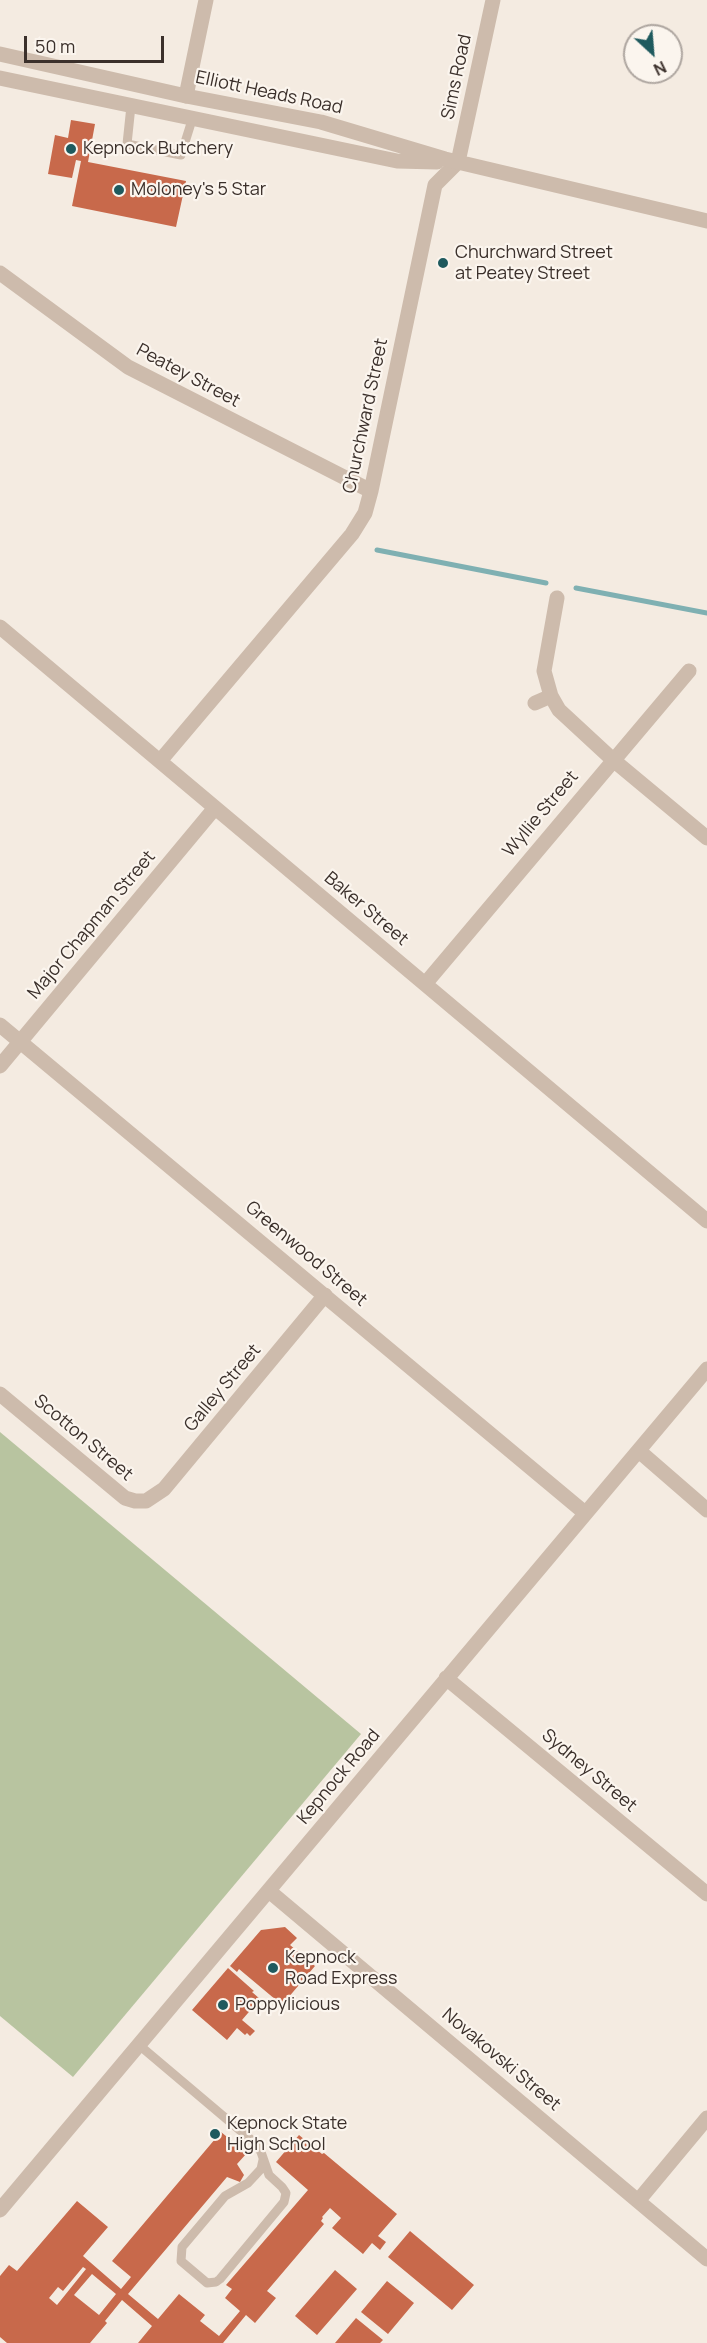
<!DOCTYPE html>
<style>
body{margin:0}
#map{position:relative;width:707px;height:2343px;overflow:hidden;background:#f4ebe1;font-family:Manrope,sans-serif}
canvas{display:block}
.north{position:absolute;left:623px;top:24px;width:60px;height:60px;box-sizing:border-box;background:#fbf5ee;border:2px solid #aea6a0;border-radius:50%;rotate:154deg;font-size:16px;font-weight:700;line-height:24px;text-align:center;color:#3b302b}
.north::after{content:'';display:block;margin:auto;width:21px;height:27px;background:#1f5a5e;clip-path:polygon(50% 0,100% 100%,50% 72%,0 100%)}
.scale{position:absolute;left:24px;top:36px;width:140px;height:27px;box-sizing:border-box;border:3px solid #3b302b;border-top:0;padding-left:8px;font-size:18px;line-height:21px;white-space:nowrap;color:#3b302b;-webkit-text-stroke:4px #fbf5ee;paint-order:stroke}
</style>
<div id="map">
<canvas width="707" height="2343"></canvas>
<div class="north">N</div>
<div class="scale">50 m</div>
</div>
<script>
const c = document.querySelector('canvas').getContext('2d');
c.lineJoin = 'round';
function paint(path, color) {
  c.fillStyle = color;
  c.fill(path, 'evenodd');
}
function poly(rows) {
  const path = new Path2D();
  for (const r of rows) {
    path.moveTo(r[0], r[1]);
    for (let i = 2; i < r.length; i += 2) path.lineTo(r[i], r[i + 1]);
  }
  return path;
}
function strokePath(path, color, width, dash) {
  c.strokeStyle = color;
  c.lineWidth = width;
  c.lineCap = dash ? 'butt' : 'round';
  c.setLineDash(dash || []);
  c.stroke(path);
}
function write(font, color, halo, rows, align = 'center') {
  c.font = font + ' Manrope,sans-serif';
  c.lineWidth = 4.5;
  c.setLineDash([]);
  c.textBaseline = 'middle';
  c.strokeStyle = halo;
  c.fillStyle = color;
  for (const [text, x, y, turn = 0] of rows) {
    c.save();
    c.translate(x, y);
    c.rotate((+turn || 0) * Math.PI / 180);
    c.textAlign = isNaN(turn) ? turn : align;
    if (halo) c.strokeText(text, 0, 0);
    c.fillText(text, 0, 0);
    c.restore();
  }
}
paint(poly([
 [0,1432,361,1734,73,2077,0,2016]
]), '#b8c4a0');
strokePath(poly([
 [377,550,546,583],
 [576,588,707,613]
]), '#7fb0b2', 5);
paint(poly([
 [71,120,95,124,88,162,186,181,176,227,72,206,81,161,76,160,72,178,48,174,55,135,68,138],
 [285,1927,297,1938,290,1945,315,1966,282,2005,239,1969,237,1972,230,1966,261,1930],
 [228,1968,254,1991,252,1992,260,1999,242,2020,255,2031,250,2036,247,2033,245,2035,237,2028,227,2040,192,2010],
 [221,2132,247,2153,237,2164,244,2175,240,2182,227,2177,128,2294,158,2319,179,2294,205,2315,200,2321,219,2336,240,2311,225,2298,232,2289,226,2285,308,2190,276,2162,299,2135,322,2154,324,2153,397,2214,378,2236,386,2242,380,2250,372,2243,363,2254,332,2228,341,2218,330,2208,322,2217,323,2218,321,2221,324,2224,267,2291,276,2298,255,2323,246,2315,223,2343,138,2343,152,2326,122,2300,105,2321,107,2323,90,2343,7,2343,0,2337,0,2276,9,2265,17,2271,77,2201,108,2227,83,2256,121,2289,131,2277,112,2261],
 [83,2267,86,2269,57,2305,49,2298,58,2287,63,2291],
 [92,2274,116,2294,99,2315,74,2295],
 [410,2231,474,2285,452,2310,388,2257],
 [335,2270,357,2289,317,2335,295,2316],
 [387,2281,414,2303,388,2334,361,2312],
 [356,2318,383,2340,380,2343,335,2343]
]), '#c8694b');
strokePath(poly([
 [131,106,127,144,181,155,192,120],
 [139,2045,255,2143,261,2152,269,2175,282,2187,286,2193,284,2202,220,2279,216,2282,207,2283,181,2261,182,2247,225,2196,248,2183,261,2169,263,2160]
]), '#cdbbac', 9);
strokePath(poly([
 [186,96,206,0],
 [0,273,128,367,371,491],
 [557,598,544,671,551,696,559,710,612,759,707,838],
 [0,627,707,1221],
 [535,703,551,696],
 [160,761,352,534,365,513,371,491,435,185,458,162],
 [425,984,689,671],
 [0,1025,585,1513],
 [0,1066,214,809],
 [0,1394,125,1498,135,1501,146,1501,164,1489,325,1295],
 [639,1451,707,1510],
 [446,1678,707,1894],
 [269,1891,707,2259],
 [638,2201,707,2118],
 [0,2210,707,1369]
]), '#cdbbac', 15);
strokePath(poly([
 [0,54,186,96,321,122,445,159,707,221],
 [0,78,397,161,437,162],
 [458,162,493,0]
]), '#cdbbac', 15);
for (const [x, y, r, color] of [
 [71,149,6,"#1f5a5e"],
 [119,190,6,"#1f5a5e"],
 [443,263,6,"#1f5a5e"],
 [273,1968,6,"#1f5a5e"],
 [223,2005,6,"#1f5a5e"],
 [215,2134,6,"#1f5a5e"]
]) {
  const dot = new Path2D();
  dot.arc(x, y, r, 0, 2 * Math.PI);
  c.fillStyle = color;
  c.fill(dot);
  strokePath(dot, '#fbf5ee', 2);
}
write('18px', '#3b302b', '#fbf5ee', [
 ["Sims Road",457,77,-78],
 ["Elliott Heads Road",269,93,12],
 ["Peatey Street",188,376,28],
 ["Churchward Street",366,416,-78],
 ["Wyllie Street",541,814,-50],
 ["Baker Street",366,909,40],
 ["Major Chapman Street",92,925,-50],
 ["Greenwood Street",306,1254,40],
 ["Galley Street",223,1388,-50],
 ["Scotton Street",83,1438,40],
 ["Sydney Street",589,1771,40],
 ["Kepnock Road",339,1777,-50],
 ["Novakovski Street",501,2060,40]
]);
write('18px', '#3b302b', '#fbf5ee', [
 ["Kepnock Butchery",83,149],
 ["Moloney's 5 Star",131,190],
 ["Churchward Street",455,253],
 ["at Peatey Street",455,274],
 ["Kepnock",285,1958],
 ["Road Express",285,1979],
 ["Poppylicious",235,2005],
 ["Kepnock State",227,2124],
 ["High School",227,2145]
], 'left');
</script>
